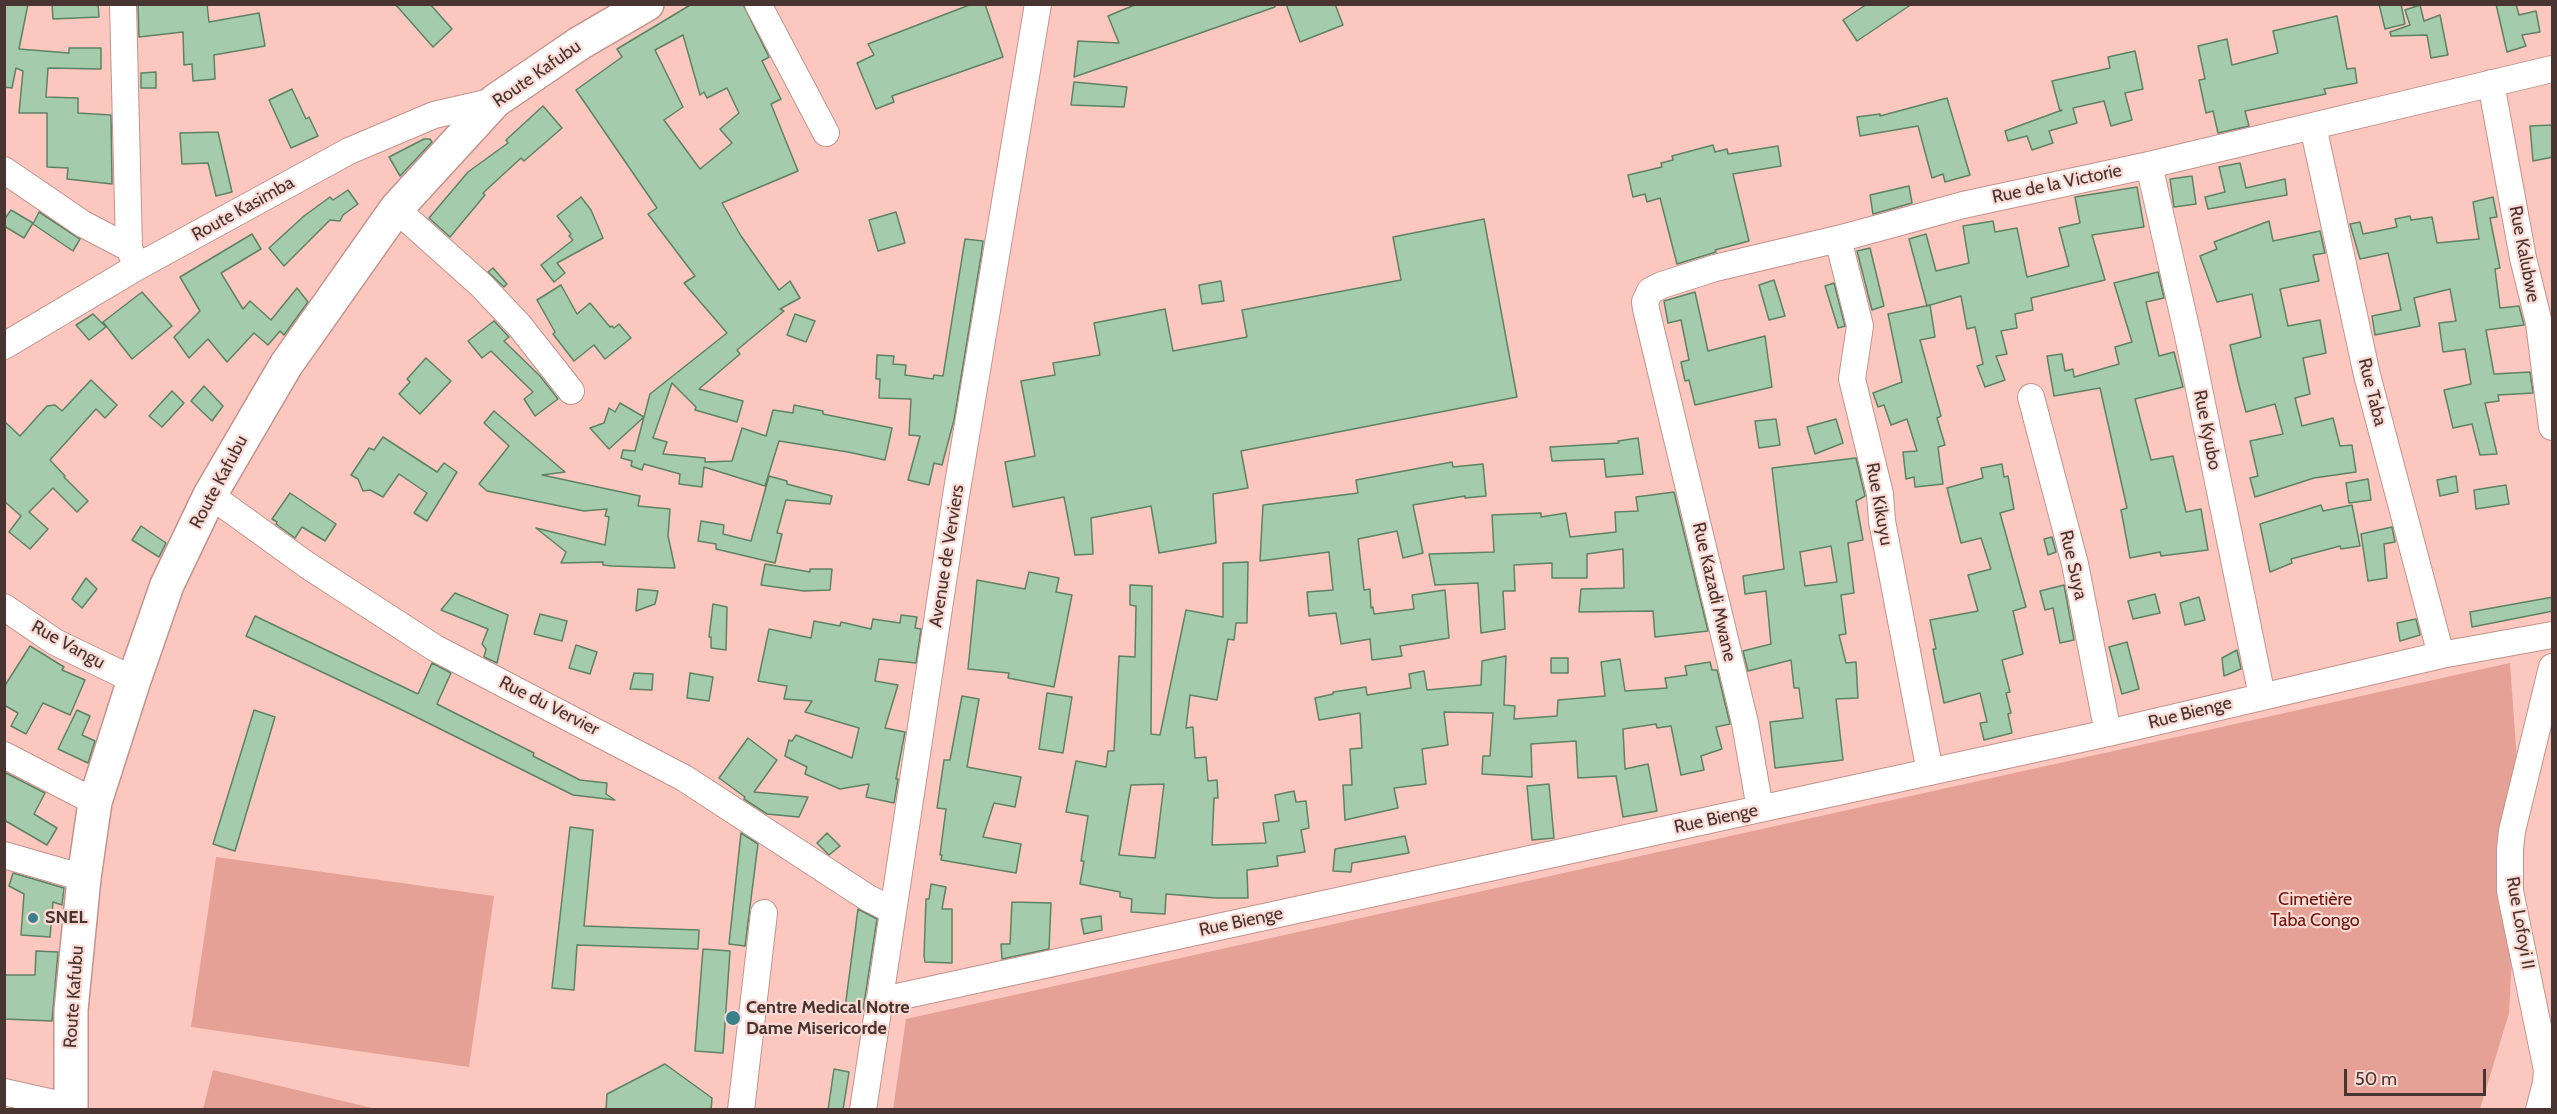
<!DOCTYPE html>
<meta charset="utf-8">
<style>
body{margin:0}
#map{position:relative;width:2557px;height:1114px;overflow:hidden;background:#fcc7be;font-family:Cabin,sans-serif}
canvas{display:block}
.frame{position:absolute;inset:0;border:6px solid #483430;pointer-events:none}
.scale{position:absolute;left:2344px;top:1069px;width:142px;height:27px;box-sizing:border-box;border:3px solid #483430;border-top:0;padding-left:8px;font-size:18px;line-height:21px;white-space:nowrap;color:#483430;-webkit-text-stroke:4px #fbdad4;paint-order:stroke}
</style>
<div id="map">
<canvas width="2557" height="1114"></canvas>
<div class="frame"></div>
<div class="scale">50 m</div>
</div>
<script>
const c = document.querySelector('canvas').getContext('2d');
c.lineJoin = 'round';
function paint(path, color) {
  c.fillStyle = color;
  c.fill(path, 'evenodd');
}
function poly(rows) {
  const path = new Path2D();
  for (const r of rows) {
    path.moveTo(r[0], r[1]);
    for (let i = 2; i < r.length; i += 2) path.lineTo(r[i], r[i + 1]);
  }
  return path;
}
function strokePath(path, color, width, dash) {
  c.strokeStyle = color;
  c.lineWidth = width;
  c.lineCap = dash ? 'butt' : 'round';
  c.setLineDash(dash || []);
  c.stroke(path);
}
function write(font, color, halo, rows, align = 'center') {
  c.font = font + ' Cabin,sans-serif';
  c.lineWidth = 4.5;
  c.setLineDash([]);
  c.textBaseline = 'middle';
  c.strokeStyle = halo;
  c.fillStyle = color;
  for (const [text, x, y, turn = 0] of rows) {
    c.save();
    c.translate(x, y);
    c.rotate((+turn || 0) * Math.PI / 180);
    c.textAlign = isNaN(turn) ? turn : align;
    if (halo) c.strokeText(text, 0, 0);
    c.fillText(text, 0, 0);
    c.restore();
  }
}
paint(poly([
 [2510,663,2520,804,2509,1013,2480,1109,893,1110,906,1019],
 [216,857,494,896,469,1067,191,1027],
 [213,1070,376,1109,203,1109]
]), '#e5a196');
const building = poly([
 [4,4,28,4,19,49,69,53,69,48,101,48,101,69,48,68,46,97,78,98,78,113,111,115,112,184,67,179,68,168,47,167,47,113,19,113,23,71,16,68,12,88,4,87,4,4],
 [52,4,98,4,99,17,53,19,52,4],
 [138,4,207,4,209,22,259,13,265,46,214,55,215,79,193,81,192,64,184,65,183,32,139,37,138,4],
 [395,4,430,4,452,29,433,47,395,4],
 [692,4,743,4,769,57,762,61,781,99,771,104,798,171,722,203,741,236,779,290,790,281,800,298,780,309,784,311,737,350,740,354,699,389,743,401,737,422,695,410,696,407,672,383,653,438,667,442,663,454,705,458,705,462,732,461,742,428,766,436,773,410,793,413,794,405,823,411,823,414,892,428,885,460,848,452,779,441,765,486,704,467,702,487,679,484,680,474,644,464,642,470,631,466,632,461,621,458,623,450,635,451,650,394,727,333,684,283,695,276,648,214,657,208,576,90,622,57,617,49,692,4],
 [683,35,700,95,704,92,707,98,727,88,739,113,720,129,732,143,700,169,664,120,683,107,655,50,683,35],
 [972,4,985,4,1003,57,892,96,894,102,876,109,857,63,874,55,868,44,972,4],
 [1137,4,1274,4,1275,7,1074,77,1078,41,1119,43,1108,16,1137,4],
 [1286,4,1335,4,1343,25,1300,42,1286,4],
 [1867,4,1912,4,1857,41,1843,20,1867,4],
 [2379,4,2401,4,2405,24,2385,29,2379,4],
 [2496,4,2516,4,2519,15,2536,11,2540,32,2522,35,2526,46,2507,52,2496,4],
 [2420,5,2424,21,2440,15,2448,55,2431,58,2427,35,2391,36,2390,32,2410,25,2405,10,2420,5],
 [2337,16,2347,69,2355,68,2357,83,2324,89,2326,94,2245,111,2249,126,2218,133,2213,111,2206,113,2199,80,2205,79,2198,46,2227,39,2232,65,2278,53,2273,31,2337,16],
 [2135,51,2143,89,2125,93,2132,120,2111,126,2104,101,2073,108,2077,123,2049,131,2053,143,2032,150,2027,136,2008,141,2005,131,2062,110,2060,111,2052,81,2110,68,2108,57,2135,51],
 [156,72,156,88,141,88,141,73,156,72],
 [1074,82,1127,87,1124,107,1071,105,1074,82],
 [292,89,306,119,309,117,318,136,291,148,269,100,292,89],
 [1947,98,1970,175,1945,182,1943,174,1932,178,1918,126,1860,136,1857,117,1880,114,1880,116,1947,98],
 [543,106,562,128,524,161,521,158,483,193,485,195,450,237,429,218,468,172,508,143,506,140,543,106],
 [2553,125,2553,157,2533,161,2530,126,2553,125],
 [218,132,232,192,216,196,208,163,182,164,180,133,218,132],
 [424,139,430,139,432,142,400,176,389,157,424,139],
 [1713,145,1715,152,1727,149,1728,154,1778,146,1781,166,1733,174,1749,241,1715,250,1716,252,1677,264,1660,198,1647,202,1645,194,1633,197,1628,175,1662,167,1661,163,1673,160,1672,156,1713,145],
 [2240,163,2246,188,2285,179,2287,195,2208,209,2205,197,2225,192,2219,167,2240,163],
 [2192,176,2196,204,2174,207,2170,179,2192,176],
 [1909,186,1912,203,1873,214,1870,195,1909,186],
 [2137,187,2144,227,2092,235,2105,280,2031,298,2033,310,2015,314,2017,328,2001,331,2007,354,1996,356,2005,380,1985,387,1977,366,1983,364,1975,327,1967,329,1961,296,1927,306,1909,239,1926,234,1936,271,1969,263,1963,226,1993,221,1995,232,2017,228,2027,277,2069,266,2059,228,2080,223,2075,197,2137,187],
 [348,190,358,204,343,215,340,221,330,220,284,266,269,248,304,216,330,197,333,200,348,190],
 [581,197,591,210,603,238,557,263,565,273,554,282,541,265,573,240,569,236,571,234,557,216,581,197],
 [2493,197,2497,217,2490,218,2500,268,2495,269,2500,308,2519,306,2524,325,2486,330,2494,374,2530,372,2533,393,2498,395,2499,401,2485,403,2497,454,2480,455,2472,424,2453,428,2444,390,2471,384,2465,349,2443,352,2439,323,2456,321,2450,289,2414,298,2420,326,2375,335,2372,316,2401,310,2388,253,2360,259,2350,224,2360,222,2363,234,2397,227,2395,219,2410,216,2411,220,2432,217,2437,243,2479,239,2473,202,2493,197],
 [11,210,33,223,24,238,4,226,4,220,11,210],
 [39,212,80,239,73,251,33,224,39,212],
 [896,212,905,243,878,251,869,220,896,212],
 [1484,219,1517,397,1241,451,1248,488,1213,494,1216,543,1159,553,1151,506,1091,518,1093,554,1075,555,1064,497,1013,507,1005,462,1035,456,1021,381,1055,375,1053,363,1100,355,1094,323,1165,309,1173,351,1247,337,1242,310,1401,280,1393,237,1484,219],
 [2269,221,2273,241,2320,231,2325,253,2313,255,2319,281,2280,289,2288,326,2320,320,2326,353,2303,358,2310,394,2295,398,2302,426,2333,418,2340,446,2352,445,2356,472,2314,478,2255,497,2250,478,2258,476,2250,441,2283,434,2275,404,2246,412,2238,381,2230,345,2261,337,2252,294,2217,302,2200,256,2217,249,2214,242,2269,221],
 [252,234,261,249,221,273,243,309,250,301,271,320,297,288,308,302,284,335,280,331,268,345,254,333,227,362,208,339,189,358,174,337,200,311,180,277,252,234],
 [965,239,983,241,981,256,954,420,942,465,934,463,929,485,908,480,920,436,909,435,911,399,879,398,880,379,876,379,877,355,894,356,893,364,906,365,905,375,933,379,934,375,943,376,965,239],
 [1870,248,1884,306,1872,310,1857,251,1870,248],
 [493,268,507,284,504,287,488,272,493,268],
 [2158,272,2164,298,2146,302,2159,356,2174,352,2183,387,2135,399,2151,460,2173,456,2186,512,2201,509,2208,550,2161,556,2160,552,2130,558,2121,510,2127,508,2100,388,2054,396,2047,356,2062,354,2065,371,2073,369,2074,377,2119,364,2115,347,2132,342,2114,283,2158,272],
 [1774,280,1785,316,1769,320,1759,285,1774,280],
 [1221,281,1224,301,1202,304,1199,285,1221,281],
 [1834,283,1845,326,1838,328,1825,286,1834,283],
 [561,285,577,314,590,303,610,327,612,326,614,328,619,324,631,338,605,359,594,345,574,361,553,334,555,332,537,300,561,285],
 [142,292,172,326,132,359,103,322,142,292],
 [1695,292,1708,351,1765,336,1772,387,1695,405,1689,380,1685,381,1681,362,1689,360,1681,320,1668,323,1664,301,1695,292],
 [1930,305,1935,337,1920,340,1941,416,1937,418,1945,445,1938,447,1943,484,1915,487,1914,477,1906,479,1903,452,1917,451,1907,419,1891,425,1884,405,1878,407,1873,393,1902,382,1888,314,1930,305],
 [93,314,106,327,89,340,76,325,93,314],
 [795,314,815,321,806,342,787,335,795,314],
 [494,321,509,337,504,341,540,376,558,399,535,416,524,399,533,392,491,351,482,358,468,341,494,321],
 [426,358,451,381,420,414,399,394,410,382,407,379,426,358],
 [91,380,117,405,105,418,96,409,50,460,65,476,64,477,88,501,77,512,53,488,29,512,48,529,30,549,9,532,21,516,4,501,4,421,20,436,47,406,55,405,62,411,91,380],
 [204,386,223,406,212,421,191,401,204,386],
 [172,391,184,403,162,427,149,416,172,391],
 [620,403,644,417,609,449,590,428,604,423,609,408,615,412,620,403],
 [494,411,565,472,542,475,640,496,638,506,670,509,668,536,675,568,612,566,603,565,603,562,561,563,566,552,536,528,605,545,609,517,605,516,607,509,584,511,487,491,479,484,509,446,484,423,494,411],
 [1776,419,1780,445,1759,448,1755,421,1776,419],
 [1836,419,1843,443,1815,454,1807,427,1836,419],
 [383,437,437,472,444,463,457,472,427,521,414,513,427,493,399,474,383,497,370,490,363,491,358,479,351,475,369,448,374,450,383,437],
 [1638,438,1643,474,1606,477,1604,459,1552,461,1550,447,1619,443,1618,441,1638,438],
 [1856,458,1865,496,1856,501,1863,540,1848,543,1854,593,1841,595,1846,634,1839,635,1846,663,1856,662,1858,698,1836,699,1843,760,1775,768,1770,722,1803,718,1799,688,1794,688,1791,660,1748,671,1743,651,1771,644,1766,591,1745,594,1743,576,1784,569,1772,468,1856,458],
 [1831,546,1837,582,1805,586,1800,552,1831,546],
 [1452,462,1453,467,1483,464,1486,496,1465,498,1465,496,1413,505,1423,553,1403,558,1397,531,1358,539,1364,590,1370,589,1371,608,1373,607,1374,614,1414,609,1412,595,1445,590,1449,638,1400,646,1402,656,1372,660,1370,639,1341,644,1336,613,1309,616,1307,592,1333,590,1329,552,1260,561,1263,505,1358,493,1356,480,1452,462],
 [2002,464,2004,477,2008,476,2014,509,2000,513,2026,607,2013,611,2023,654,2002,660,2010,692,2006,693,2011,713,2008,714,2012,733,1984,740,1980,723,1987,722,1980,693,1944,703,1933,649,1936,649,1930,620,1978,611,1968,575,1991,569,1981,538,1961,543,1947,488,1983,478,1981,468,2002,464],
 [769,476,787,481,787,484,832,496,830,504,786,500,777,533,782,534,775,563,716,549,716,544,698,541,701,521,724,525,723,534,751,541,769,476],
 [2456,476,2458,492,2440,496,2437,480,2456,476],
 [2368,479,2371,500,2349,503,2346,483,2368,479],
 [2506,485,2509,504,2476,509,2474,490,2506,485],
 [1674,492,1708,631,1655,637,1653,611,1579,612,1581,589,1624,588,1623,549,1587,554,1587,578,1552,578,1552,563,1514,565,1515,591,1503,591,1505,629,1481,633,1478,583,1435,585,1429,554,1494,552,1492,515,1541,513,1541,517,1566,513,1570,537,1616,532,1615,512,1638,511,1636,497,1674,492],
 [290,493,336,524,325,541,302,527,295,538,276,524,277,522,272,519,290,493],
 [2321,505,2323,511,2352,505,2360,546,2341,549,2340,546,2291,559,2292,563,2270,572,2260,524,2321,505],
 [141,526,166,543,159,557,132,540,141,526],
 [2392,527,2395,542,2384,544,2387,578,2368,581,2361,534,2392,527],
 [2052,537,2056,552,2048,555,2044,539,2052,537],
 [1248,562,1247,623,1236,623,1234,640,1228,639,1217,700,1190,695,1186,728,1193,727,1195,758,1206,757,1208,781,1217,780,1218,798,1214,798,1212,845,1266,843,1263,823,1279,821,1275,795,1294,791,1296,802,1306,801,1309,828,1301,830,1305,852,1277,856,1278,866,1247,870,1248,898,1216,898,1166,894,1165,914,1131,912,1132,899,1120,897,1120,892,1080,884,1084,861,1081,861,1088,816,1066,812,1076,761,1106,767,1108,751,1114,751,1119,656,1135,657,1136,606,1130,605,1130,585,1152,586,1151,734,1160,735,1186,610,1223,617,1223,563,1248,562],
 [1164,784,1155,858,1119,855,1131,785,1164,784],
 [765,564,810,572,810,569,832,569,830,590,804,591,761,585,765,564],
 [1029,572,1059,578,1056,592,1072,595,1054,687,1008,678,1009,673,968,669,977,580,1025,589,1029,572],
 [86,578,97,589,82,608,72,599,86,578],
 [2064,585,2074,640,2060,643,2053,608,2045,610,2040,591,2064,585],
 [638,589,658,591,655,604,636,611,638,589],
 [455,593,508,615,497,663,484,657,486,649,482,644,488,629,441,610,455,593],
 [2155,594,2160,613,2133,619,2128,601,2155,594],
 [2199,597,2205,620,2185,625,2180,603,2199,597],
 [2553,597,2553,611,2472,627,2470,612,2553,597],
 [713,604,727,607,726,650,711,648,711,637,709,637,713,604],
 [540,614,567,621,562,641,534,634,540,614],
 [901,615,917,617,915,628,921,629,916,663,879,659,875,681,898,685,885,728,905,732,896,779,898,779,894,803,866,797,869,784,840,789,805,774,807,767,785,756,789,740,792,741,796,735,852,758,859,728,805,712,812,701,784,699,787,686,758,681,769,629,811,638,814,621,840,626,841,622,871,629,873,619,900,623,901,615],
 [255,616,418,694,432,663,451,673,437,704,534,753,533,756,580,780,607,783,606,794,615,800,573,795,400,709,246,636,255,616],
 [2416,619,2420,635,2400,641,2397,623,2416,619],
 [2127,642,2139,689,2122,694,2109,647,2127,642],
 [576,645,597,652,590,674,569,668,576,645],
 [30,646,64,667,62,670,85,680,70,715,43,703,26,734,11,726,18,713,4,705,4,687,30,646],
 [2237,650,2241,669,2224,676,2222,658,2237,650],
 [1506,656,1504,705,1515,706,1514,719,1557,716,1558,700,1605,696,1601,662,1620,659,1625,691,1667,688,1665,678,1687,675,1685,666,1710,662,1712,670,1717,670,1730,724,1716,727,1722,749,1701,756,1704,770,1681,775,1671,726,1657,728,1656,724,1623,729,1625,769,1648,764,1657,811,1623,817,1616,776,1578,778,1576,741,1531,744,1532,777,1482,774,1483,756,1490,756,1493,713,1444,712,1448,745,1422,749,1426,784,1394,788,1398,808,1345,820,1343,785,1352,785,1350,749,1362,748,1360,713,1319,720,1315,698,1333,694,1333,692,1366,687,1367,695,1411,688,1409,674,1424,671,1427,690,1481,685,1482,661,1506,656],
 [1551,658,1568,658,1568,673,1551,673,1551,658],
 [634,673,653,674,652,690,630,689,634,673],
 [690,673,713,677,709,701,687,698,690,673],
 [1047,693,1072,697,1063,753,1039,749,1047,693],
 [962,696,979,699,967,767,1021,777,1015,807,994,803,983,837,1021,844,1016,873,941,860,942,855,940,855,946,809,937,808,944,760,950,760,962,696],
 [77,710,90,716,82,735,95,741,88,763,58,749,77,710],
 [254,710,275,717,235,851,213,844,254,710],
 [748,738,777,760,754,792,808,797,799,817,767,814,744,799,745,797,719,778,748,738],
 [4,772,45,793,34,814,57,828,47,845,4,820,4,772],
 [1549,784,1554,838,1532,840,1527,786,1549,784],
 [570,827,593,830,584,926,699,930,698,949,577,945,574,990,552,988,570,827],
 [741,833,758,844,745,946,729,944,741,833],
 [827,833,840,846,829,855,817,843,827,833],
 [1405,836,1409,853,1352,863,1351,872,1333,871,1335,849,1405,836],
 [13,873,64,888,62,905,53,902,50,937,21,935,24,894,9,886,13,873],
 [931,884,946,887,942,909,952,909,952,963,925,962,924,956,926,899,929,899,931,884],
 [1012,902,1051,903,1049,949,1002,959,1001,944,1010,944,1012,902],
 [858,909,877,919,863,1010,845,1008,858,909],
 [1101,916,1102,930,1084,934,1081,919,1101,916],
 [703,949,730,951,723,1053,695,1051,703,949],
 [36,951,58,952,52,1021,4,1019,4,975,35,975,36,951],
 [665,1064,712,1098,711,1110,606,1110,607,1094,665,1064],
 [834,1069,849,1072,843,1110,828,1110,834,1069]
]);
paint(building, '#a4cbab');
strokePath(building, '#5d8264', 1.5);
const minor = poly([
 [123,4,129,248,137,267],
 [758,4,826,133],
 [2491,83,2523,258,2539,323,2552,427],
 [2313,126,2367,375,2441,655],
 [2149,165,2190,345,2262,696],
 [4,170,83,224,129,248],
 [396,209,481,285,519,325,571,391],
 [1838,239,1860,326,1852,379,1880,494,1882,521,1930,772],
 [4,346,137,267,349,151,434,115,495,101],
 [2031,397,2075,564,2108,733],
 [210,495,307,565,435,648,684,778,868,898,892,910],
 [4,607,55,642,134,680],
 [4,755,95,802],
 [1760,809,1745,723,1646,309,1645,302,1650,291,1662,285,1715,268,1838,239,1963,205,2149,165,2552,69],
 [4,855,84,878],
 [879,1001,2108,733,2441,655,2552,635],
 [4,1092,71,1107],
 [741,1110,764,913],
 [863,1110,956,496,1038,4],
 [2539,1110,2546,1083,2547,1070,2510,891,2510,849,2512,831,2552,667]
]);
const major = poly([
 [71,1110,71,1010,84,878,95,802,134,680,167,585,210,495,286,365,396,209,495,101,580,43,647,4]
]);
strokePath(minor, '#c4928a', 28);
strokePath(major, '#c4928a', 36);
strokePath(minor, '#fff', 26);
strokePath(major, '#fff', 33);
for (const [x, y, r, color] of [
 [33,918,6,"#3a808c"],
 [733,1018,8,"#3a808c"]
]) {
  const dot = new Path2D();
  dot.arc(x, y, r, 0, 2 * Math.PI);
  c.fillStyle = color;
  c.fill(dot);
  strokePath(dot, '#fbdad4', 2);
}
write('18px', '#483430', '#fbdad4', [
 ["Route Kafubu",537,74,-35],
 ["Rue de la Victorie",2057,184,-12],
 ["Route Kasimba",243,209,-29],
 ["Rue Kalubwe",2524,254,79],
 ["Rue Taba",2372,392,76],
 ["Rue Kyubo",2207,430,79],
 ["Route Kafubu",219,482,-62],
 ["Rue Kikuyu",1879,504,80],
 ["Avenue de Verviers",947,556,-81],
 ["Rue Suya",2073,565,77],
 ["Rue Kazadi Mwane",1714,592,77],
 ["Rue Vangu",68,645,29],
 ["Rue du Vervier",549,706,27],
 ["Rue Bienge",2190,713,-14],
 ["Rue Bienge",1716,819,-12],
 ["Rue Bienge",1241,922,-12],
 ["Rue Lofoyi II",2520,923,80],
 ["Route Kafubu",74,997,-86]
]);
write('18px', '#6d120a', '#fbdad4', [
 ["Cimetière",2315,900],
 ["Taba Congo",2315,921]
]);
write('bold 18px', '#483430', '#fbdad4', [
 ["SNEL",45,918],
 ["Centre Medical Notre",746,1008],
 ["Dame Misericorde",746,1029]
], 'left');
</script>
